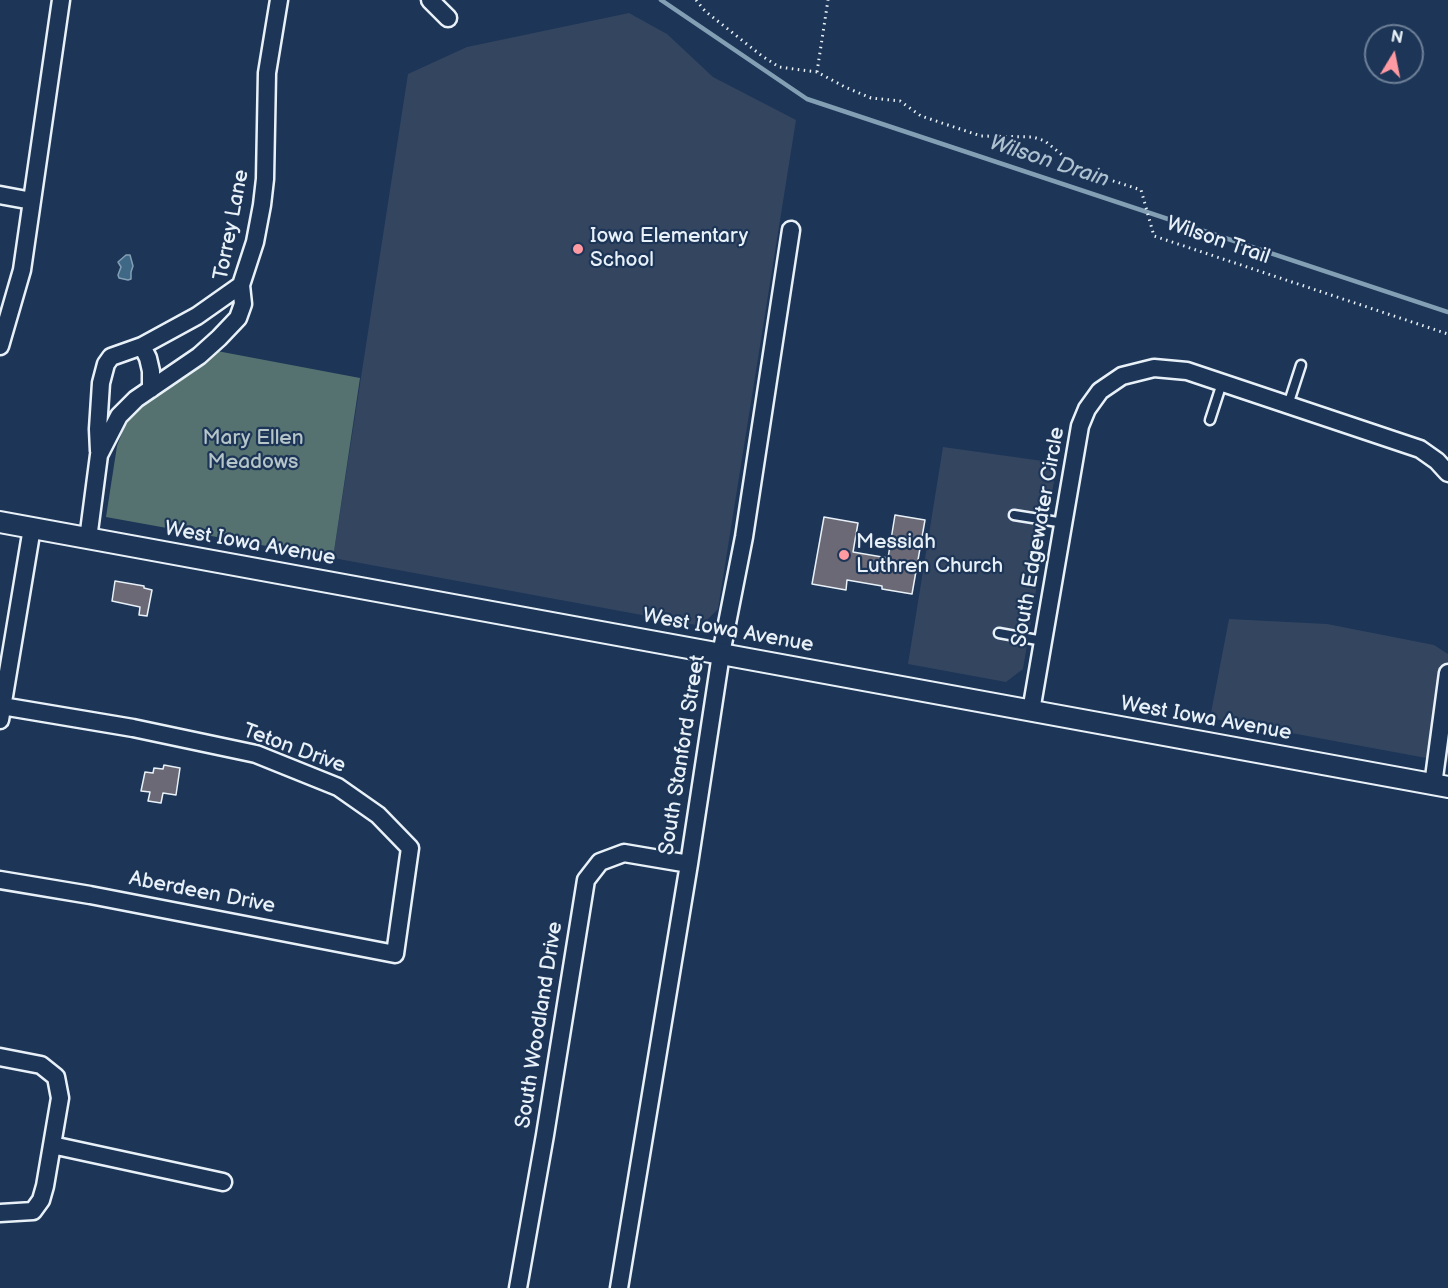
<!DOCTYPE html>
<style>
body{margin:0}
#map{position:relative;width:1448px;height:1288px;overflow:hidden;background:#1d3557;font-family:"Balsamiq Sans",sans-serif}
canvas{display:block}
.north{position:absolute;left:1364px;top:24px;width:60px;height:60px;box-sizing:border-box;background:#1d3557;border:2px solid #6e8097;border-radius:50%;rotate:10deg;font-size:16px;font-weight:700;line-height:24px;text-align:center;color:#e8f1f8}
.north::after{content:'';display:block;margin:auto;width:21px;height:27px;background:#ff9aa2;clip-path:polygon(50% 0,100% 100%,50% 72%,0 100%)}
</style>
<div id="map">
<canvas width="1448" height="1288"></canvas>
<div class="north">N</div>
</div>
<script>
const c = document.querySelector('canvas').getContext('2d');
c.lineJoin = 'round';
function paint(path, color) {
  c.fillStyle = color;
  c.fill(path, 'evenodd');
}
function poly(rows) {
  const path = new Path2D();
  for (const r of rows) {
    path.moveTo(r[0], r[1]);
    for (let i = 2; i < r.length; i += 2) path.lineTo(r[i], r[i + 1]);
  }
  return path;
}
function strokePath(path, color, width, dash) {
  c.strokeStyle = color;
  c.lineWidth = width;
  c.lineCap = dash ? 'butt' : 'round';
  c.setLineDash(dash || []);
  c.stroke(path);
}
function write(font, color, halo, rows, align = 'center') {
  c.font = font + ' "Balsamiq Sans",sans-serif';
  c.lineWidth = 4.5;
  c.setLineDash([]);
  c.textBaseline = 'middle';
  c.strokeStyle = halo;
  c.fillStyle = color;
  for (const [text, x, y, turn = 0] of rows) {
    c.save();
    c.translate(x, y);
    c.rotate((+turn || 0) * Math.PI / 180);
    c.textAlign = isNaN(turn) ? turn : align;
    if (halo) c.strokeText(text, 0, 0);
    c.fillText(text, 0, 0);
    c.restore();
  }
}
paint(poly([
 [629,13,667,34,713,77,796,120,718,609,703,624,696,625,333,558,408,74,467,47],
 [943,447,1057,463,1023,669,1006,682,908,664],
 [1229,619,1327,624,1434,645,1448,654,1448,762,1210,718]
]), '#344560');
paint(poly([
 [217,351,360,378,333,558,106,517,117,446,125,425,142,404]
]), '#557270');
const water = poly([
 [126,255,130,255,133,266,131,272,131,279,128,280,119,278,118,275,121,267,118,262,126,255]
]);
paint(water, '#3f6886');
strokePath(water, '#839fb4', 1.5);
strokePath(poly([
 [661,0,807,99,1448,312]
]), '#839fb4', 4.5);
const building = poly([
 [895,515,925,520,912,594,882,589,882,586,847,580,846,590,812,584,824,517,858,523,853,552,888,558,895,515],
 [115,581,144,586,144,588,152,590,147,616,139,615,140,607,112,601,115,581],
 [164,765,180,768,176,795,163,793,161,803,148,801,150,792,141,791,145,772,153,773,154,768,163,769,164,765]
]);
paint(building, '#6b6975');
strokePath(building, '#e8f1f8', 1.5);
const service = poly([
 [1288,405,1301,365],
 [1210,420,1222,383],
 [1014,515,1064,523],
 [999,633,1043,641]
]);
const minor = poly([
 [430,0,448,18],
 [0,195,32,201],
 [0,346,22,270,61,0],
 [142,346,148,358,151,371,151,389],
 [99,451,98,429,101,383,106,364,111,357,142,346,197,316,241,285],
 [88,539,99,455,119,416,136,399,199,356,219,338,238,318,243,304,241,285,255,242,262,205,265,179,267,73,279,0],
 [1031,711,1080,426,1087,409,1100,391,1122,376,1154,368,1187,371,1420,449,1437,461,1448,473],
 [0,720,32,528],
 [1433,785,1448,673],
 [0,880,90,895,395,954,410,848,378,815,338,787,256,754,133,728,2,706],
 [0,1057,41,1065,56,1077,60,1098,45,1186,41,1200,33,1211,0,1213],
 [52,1145,223,1182],
 [518,1288,545,1135,586,880,600,862,624,853,689,864],
 [619,1288,689,864,721,654,744,537,791,230]
]);
const tertiary = poly([
 [0,522,1448,787]
]);
strokePath(service, '#e8f1f8', 13);
strokePath(minor, '#e8f1f8', 21);
strokePath(tertiary, '#e8f1f8', 24);
strokePath(poly([
 [696,0,705,11,762,56,779,67,817,72,845,87,871,98,900,101,921,116,981,136,1033,137,1045,141,1073,164,1092,174,1141,190,1154,236,1448,334],
 [817,72,828,0]
]), '#e8f1f8', 3, [1.5, 4.5]);
strokePath(service, '#1d3557', 8);
strokePath(minor, '#1d3557', 16);
strokePath(tertiary, '#1d3557', 20);
for (const [x, y, r, color] of [
 [578,249,6,"#ff9aa2"],
 [844,555,6,"#ff9aa2"]
]) {
  const dot = new Path2D();
  dot.arc(x, y, r, 0, 2 * Math.PI);
  c.fillStyle = color;
  c.fill(dot);
  strokePath(dot, '#1d3557', 2);
}
write('21px', '#e8f1f8', '#1d3557', [
 ["Torrey Lane",232,225,-79],
 ["Wilson Trail",1218,241,19],
 ["South Edgewater Circle",1039,537,-80],
 ["West Iowa Avenue",250,544,10],
 ["West Iowa Avenue",728,631,10],
 ["West Iowa Avenue",1206,719,10],
 ["Teton Drive",294,749,20],
 ["South Stanford Street",683,755,-81],
 ["Aberdeen Drive",202,893,11],
 ["South Woodland Drive",540,1025,-81]
]);
write('21px', '#e8f1f8', '#1d3557', [
 ["Iowa Elementary",590,237],
 ["School",590,261],
 ["Messiah",856,543],
 ["Luthren Church",856,567]
], 'left');
write('21px', '#b5c5c8', '#1d3557', [
 ["Mary Ellen",253,439],
 ["Meadows",253,463]
]);
write('italic 22px', '#adc1d0', '#1d3557', [
 ["Wilson Drain",1049,162,18]
]);
</script>
